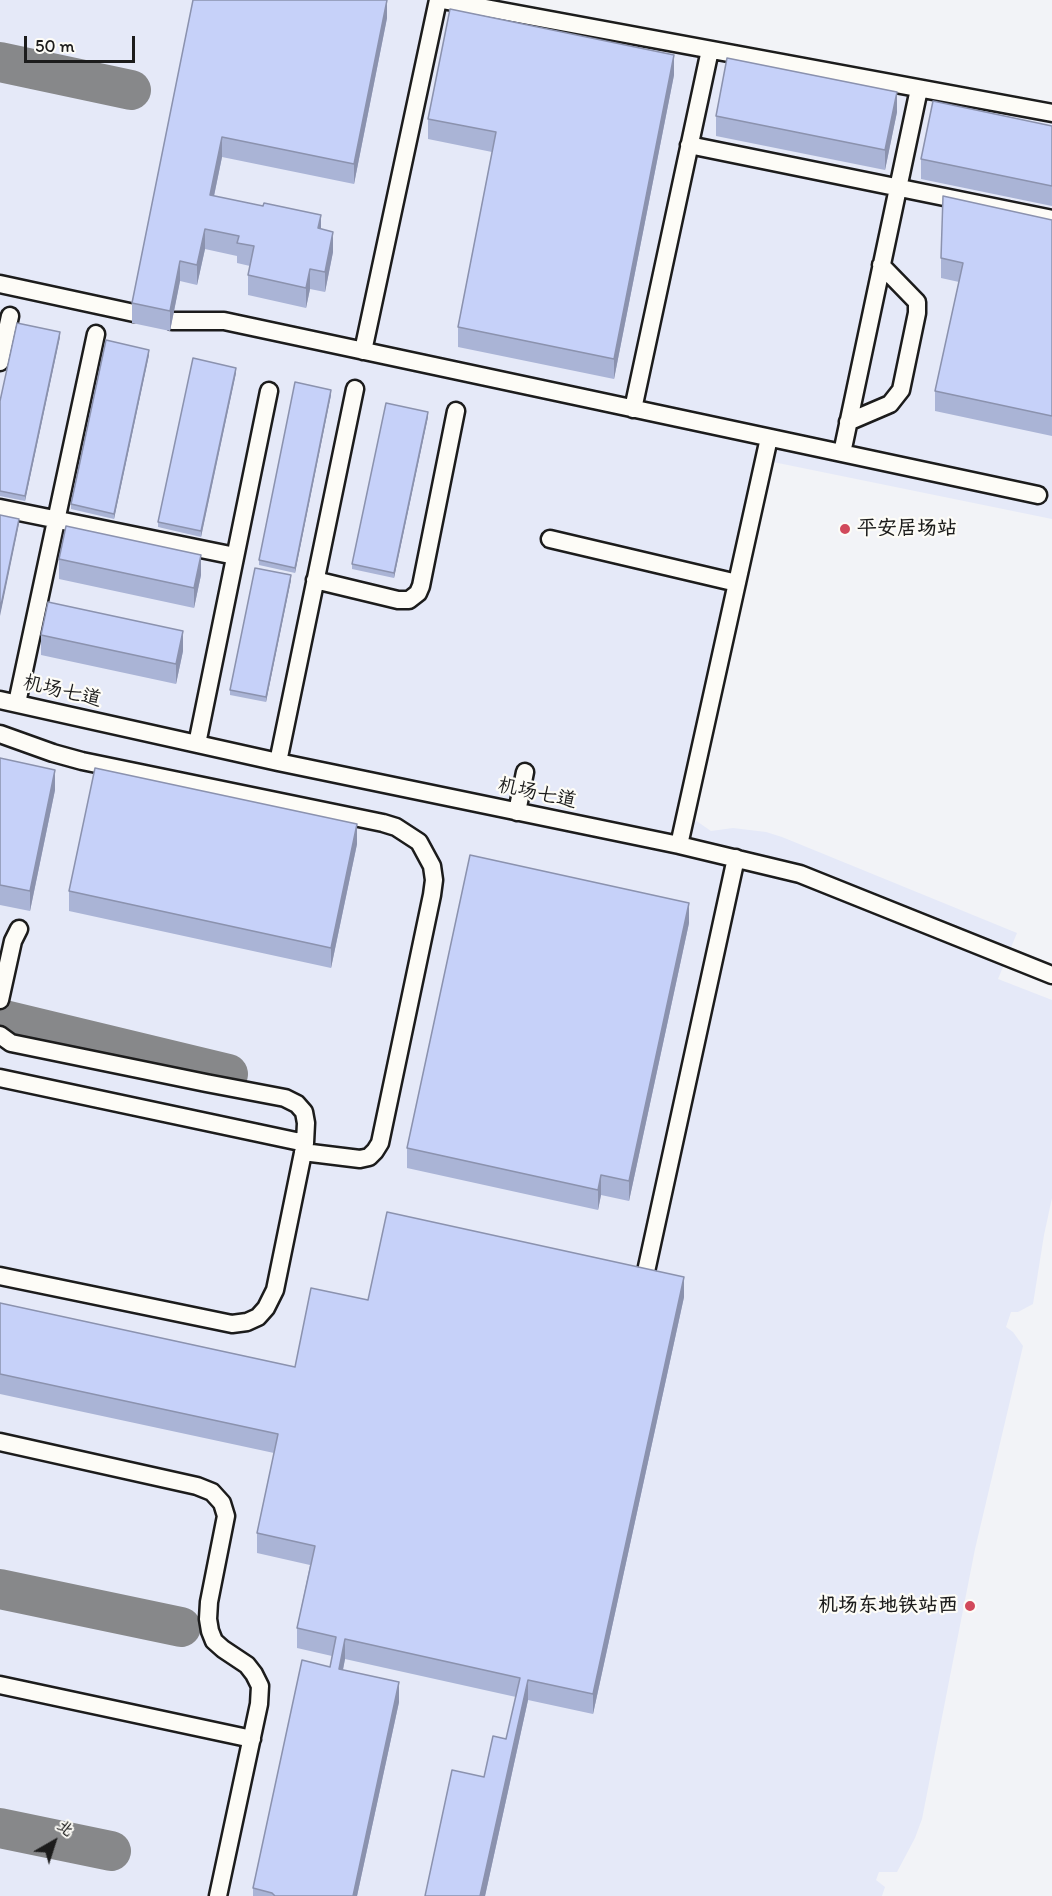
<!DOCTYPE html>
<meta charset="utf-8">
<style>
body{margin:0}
#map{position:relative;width:1052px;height:1896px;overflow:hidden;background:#f2f3f7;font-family:Itim,"LXGW WenKai TC",sans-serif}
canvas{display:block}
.north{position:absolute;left:24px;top:1812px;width:60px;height:60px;-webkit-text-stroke:4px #fdfcf7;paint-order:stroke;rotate:39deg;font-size:16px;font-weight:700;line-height:24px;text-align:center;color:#1c1c1c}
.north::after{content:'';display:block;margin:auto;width:21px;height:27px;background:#1c1c1c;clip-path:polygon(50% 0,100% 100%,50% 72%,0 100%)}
.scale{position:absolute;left:24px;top:36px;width:111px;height:27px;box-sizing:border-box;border:3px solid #1c1c1c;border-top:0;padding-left:8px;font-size:18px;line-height:21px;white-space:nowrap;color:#1c1c1c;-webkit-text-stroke:4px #fdfcf7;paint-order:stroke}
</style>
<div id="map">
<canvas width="1052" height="1896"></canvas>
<div class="north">北</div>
<div class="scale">50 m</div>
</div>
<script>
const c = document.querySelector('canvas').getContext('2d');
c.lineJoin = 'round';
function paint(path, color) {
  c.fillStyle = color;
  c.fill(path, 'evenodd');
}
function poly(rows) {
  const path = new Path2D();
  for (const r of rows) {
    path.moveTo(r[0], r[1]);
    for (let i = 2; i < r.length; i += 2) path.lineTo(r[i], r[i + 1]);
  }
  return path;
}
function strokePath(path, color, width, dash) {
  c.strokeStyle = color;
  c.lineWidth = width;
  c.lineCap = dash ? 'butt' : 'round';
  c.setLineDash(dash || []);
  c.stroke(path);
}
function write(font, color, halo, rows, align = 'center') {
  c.font = font + ' Itim,"LXGW WenKai TC",sans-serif';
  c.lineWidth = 4.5;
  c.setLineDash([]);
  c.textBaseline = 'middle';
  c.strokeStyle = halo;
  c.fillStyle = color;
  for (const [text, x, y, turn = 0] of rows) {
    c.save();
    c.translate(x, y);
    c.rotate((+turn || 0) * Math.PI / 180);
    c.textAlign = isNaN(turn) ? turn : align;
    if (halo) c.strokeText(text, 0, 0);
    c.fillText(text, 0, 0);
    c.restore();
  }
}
paint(poly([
 [0,0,473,0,1052,107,1052,519,773,462,695,820,711,831,733,828,766,832,782,837,1017,933,998,979,1052,1000,1052,1198,1044,1235,1033,1304,1018,1312,1011,1312,1006,1327,1013,1332,1023,1346,975,1549,922,1819,915,1838,897,1872,879,1872,876,1880,885,1887,882,1896,0,1896]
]), '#e5e9f8');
strokePath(poly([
 [0,62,131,90],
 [0,1019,228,1074],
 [0,1589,181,1627],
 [0,1828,111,1851]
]), '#87888a', 40);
const minor = poly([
 [442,0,1052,113],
 [689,145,1052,219],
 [0,284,134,313],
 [172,321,224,321,1038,495],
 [363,351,438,0],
 [0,362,10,316],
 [633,409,710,50],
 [848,422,890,404,901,390,917,313,917,302,881,265],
 [842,453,919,89],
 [0,508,235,556],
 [550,539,737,583],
 [315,580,398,600,409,600,418,593,421,586,456,411],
 [0,700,278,762,679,845,800,874,1052,975],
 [17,703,96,334],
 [0,734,53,753,82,761,383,823,396,827,419,842,432,866,434,880,432,895,380,1143,375,1151,369,1157,360,1159,303,1152],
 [197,744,269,391],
 [278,762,355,389],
 [517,812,525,772],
 [679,845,769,438],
 [0,1000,13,941,19,929],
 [0,1035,11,1043,206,1083,285,1098,297,1104,304,1112,306,1123,305,1143,275,1290,266,1308,258,1317,247,1322,232,1324,0,1276],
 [0,1078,305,1143],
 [645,1276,736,858],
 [0,1442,197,1486,212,1492,222,1503,226,1516,209,1602,208,1619,210,1631,214,1641,223,1649,247,1665,254,1674,260,1686,259,1704,218,1896],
 [0,1685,252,1739]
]);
strokePath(minor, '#1c1c1c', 21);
strokePath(minor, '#fdfcf7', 16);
paint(poly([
 [193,0,387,18,354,184,222,157,214,196,321,229,333,252,325,292,310,289,306,308,248,295,248,275,250,266,237,263,237,256,205,249,197,285,180,281,170,331,132,323,132,303],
 [674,75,614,379,458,347,458,327,492,152,428,139,428,119],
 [897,112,885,170,716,136,716,116],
 [1052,126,1052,206,921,179,921,159],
 [1052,220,1052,436,935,411,935,391,959,282,941,278,941,258],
 [60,337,25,501,0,496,0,401],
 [149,355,114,519,71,509,71,504],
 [236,373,201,537,158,527,158,522],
 [331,395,295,573,259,565,259,560],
 [428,417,394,578,352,569,352,564],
 [59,559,201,575,194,608,59,579],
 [291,580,266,702,230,695,230,690],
 [41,635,183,651,176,684,41,655],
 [0,758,55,790,30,911,0,905],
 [357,844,331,968,69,911,69,891],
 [689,923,629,1201,601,1195,598,1210,407,1168,407,1148],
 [684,1297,593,1714,528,1700,485,1896,425,1896,484,1777,506,1739,516,1697,345,1659,343,1670,399,1702,357,1896,253,1896,253,1888,330,1667,332,1656,297,1648,297,1628,310,1565,257,1553,257,1533,274,1453,0,1394,0,1303,295,1367,368,1300]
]), '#aab4d6');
paint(poly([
 [387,0,387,18,354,184,354,164],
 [674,55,674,75,614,379,614,359],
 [897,92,897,112,885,170,885,150],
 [222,137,222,157,210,215,210,195],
 [321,215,321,235,318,228],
 [205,229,205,249,197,285,197,265],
 [333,232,333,252,325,292,325,272],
 [180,261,180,281,170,331,170,311],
 [310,269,310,289,306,308,306,288],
 [60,332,60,337,25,501,25,496],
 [149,350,149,355,114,519,114,514],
 [236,368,236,373,201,537,201,531],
 [331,390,331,395,295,573,295,568],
 [428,412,428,417,394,578,394,573],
 [19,519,19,524,0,616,0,610],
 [201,555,201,575,194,608,194,588],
 [291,575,291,580,266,702,266,697],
 [183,631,183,651,176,684,176,664],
 [55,770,55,790,30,911,30,891],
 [357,824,357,844,331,968,331,948],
 [689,903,689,923,629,1201,629,1181],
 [601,1175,601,1195,598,1210,598,1190],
 [684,1277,684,1297,593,1714,593,1694],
 [345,1639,345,1659,339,1689,339,1669],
 [528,1680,528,1700,485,1896,480,1896],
 [399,1682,399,1702,357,1896,353,1896]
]), '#8b92ae');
const building = poly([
 [193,0,387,0,354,164,222,137,210,195,263,206,264,203,321,215,318,228,333,232,325,272,310,269,306,288,248,275,254,246,237,243,239,236,205,229,197,265,180,261,170,311,132,303,193,0],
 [450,9,674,55,614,359,458,327,496,132,428,119,450,9],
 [727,58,897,92,885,150,716,116,727,58],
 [933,101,1052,126,1052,186,921,159,933,101],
 [943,196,1052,220,1052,416,935,391,963,263,941,258,943,196],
 [17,323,60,332,25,496,0,491,0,401,17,323],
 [106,340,149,350,114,514,71,504,106,340],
 [193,358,236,368,201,531,158,522,193,358],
 [295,382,331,390,295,568,259,560,295,382],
 [386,403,428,412,394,573,352,564,386,403],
 [0,515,19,519,0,610,0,515],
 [66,526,201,555,194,588,59,559,66,526],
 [255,568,291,575,266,697,230,690,255,568],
 [48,602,183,631,176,664,41,635,48,602],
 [0,758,55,770,30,891,0,885,0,758],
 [95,768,357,824,331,948,69,891,95,768],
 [470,855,689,903,629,1181,601,1175,598,1190,407,1148,470,855],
 [387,1212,684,1277,593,1694,528,1680,480,1896,425,1896,452,1770,484,1777,493,1736,506,1739,520,1678,345,1639,339,1669,399,1682,353,1896,275,1896,272,1893,253,1888,302,1660,330,1667,336,1637,297,1628,315,1546,257,1533,278,1434,0,1374,0,1303,295,1367,311,1288,368,1300,387,1212]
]);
paint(building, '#c6d1f9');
strokePath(building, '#8b92ae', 1.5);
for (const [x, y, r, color] of [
 [845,529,6,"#d1495b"],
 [970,1606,6,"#d1495b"]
]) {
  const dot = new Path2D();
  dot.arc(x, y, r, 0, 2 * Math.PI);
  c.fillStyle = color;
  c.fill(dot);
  strokePath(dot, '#fdfcf7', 2);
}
write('bold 20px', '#1c1c1c', '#fdfcf7', [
 ["平安居场站",857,529],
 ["机场东地铁站西",958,1606,"right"]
], 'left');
write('20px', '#1c1c1c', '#fdfcf7', [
 ["机场七道",62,692,13],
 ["机场七道",537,794,12]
]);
</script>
